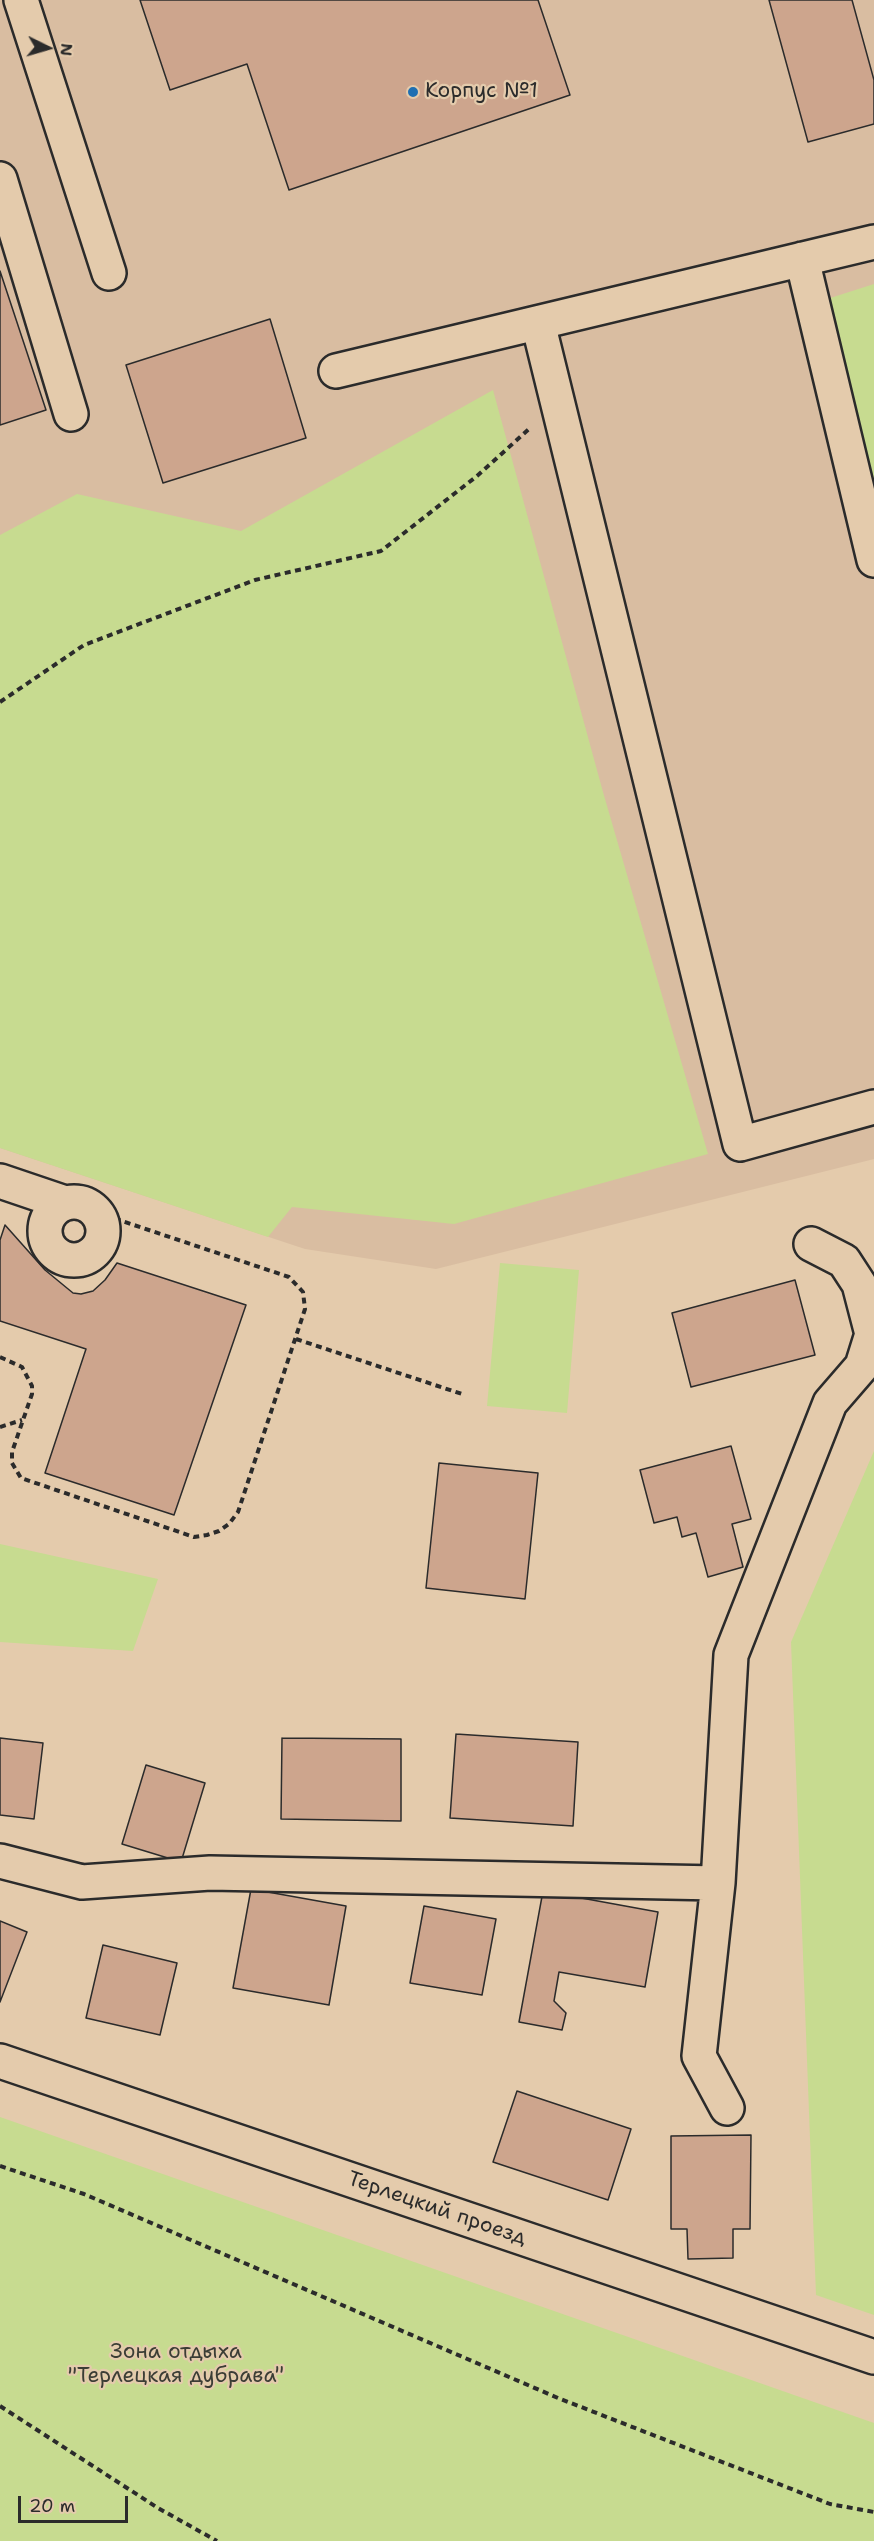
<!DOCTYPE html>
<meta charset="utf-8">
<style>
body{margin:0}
#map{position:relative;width:874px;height:2541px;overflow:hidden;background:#e4cbac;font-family:"Shantell Sans",sans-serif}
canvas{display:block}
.north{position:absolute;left:18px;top:18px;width:60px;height:60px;-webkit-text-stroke:4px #e4cbac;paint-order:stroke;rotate:95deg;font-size:16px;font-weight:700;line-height:24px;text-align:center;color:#2b2b2b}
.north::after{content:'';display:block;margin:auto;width:21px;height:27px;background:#2b2b2b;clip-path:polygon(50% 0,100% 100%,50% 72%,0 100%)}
.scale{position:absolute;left:18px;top:2496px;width:110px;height:27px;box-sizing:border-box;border:3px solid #2b2b2b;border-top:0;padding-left:8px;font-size:18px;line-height:21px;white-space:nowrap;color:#2b2b2b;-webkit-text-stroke:4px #e4cbac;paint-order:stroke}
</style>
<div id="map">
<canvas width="874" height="2541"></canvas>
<div class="north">N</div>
<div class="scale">20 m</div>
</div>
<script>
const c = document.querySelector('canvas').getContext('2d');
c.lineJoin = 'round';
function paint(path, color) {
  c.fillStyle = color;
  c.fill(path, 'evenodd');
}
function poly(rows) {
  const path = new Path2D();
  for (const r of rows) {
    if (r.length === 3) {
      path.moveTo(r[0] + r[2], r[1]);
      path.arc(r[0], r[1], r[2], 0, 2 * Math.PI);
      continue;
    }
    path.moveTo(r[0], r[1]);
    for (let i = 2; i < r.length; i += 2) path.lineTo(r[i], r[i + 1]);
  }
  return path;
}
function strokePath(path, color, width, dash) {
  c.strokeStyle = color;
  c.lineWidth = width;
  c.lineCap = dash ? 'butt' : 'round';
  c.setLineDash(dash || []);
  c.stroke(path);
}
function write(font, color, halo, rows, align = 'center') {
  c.font = font + ' "Shantell Sans",sans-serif';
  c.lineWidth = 4.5;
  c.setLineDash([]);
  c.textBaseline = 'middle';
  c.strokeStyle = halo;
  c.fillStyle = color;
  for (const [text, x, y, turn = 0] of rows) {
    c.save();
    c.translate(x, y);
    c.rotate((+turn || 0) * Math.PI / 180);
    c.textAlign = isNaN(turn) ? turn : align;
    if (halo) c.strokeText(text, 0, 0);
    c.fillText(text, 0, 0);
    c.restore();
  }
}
paint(poly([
 [0,0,874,0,874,1159,436,1269,305,1249,0,1148]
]), '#d9bda1');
paint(poly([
 [874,284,874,501,824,300],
 [493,390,603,792,708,1154,454,1224,292,1207,268,1237,0,1148,0,535,77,494,241,531],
 [500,1263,579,1270,567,1413,487,1406],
 [874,1451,874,2315,816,2295,791,1642],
 [0,1544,158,1579,133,1651,0,1642],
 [0,2117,874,2423,874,2541,0,2541]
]), '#c7db90');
const building = poly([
 [140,0,538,0,570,95,289,190,247,64,170,90,140,0],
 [769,0,852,0,874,80,874,124,808,142,769,0],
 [0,271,46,410,0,425,0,271],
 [270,319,306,438,163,483,126,365,270,319],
 [5,1225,45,1270,73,1293,81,1294,93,1291,105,1280,117,1263,246,1305,174,1515,45,1473,86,1349,0,1321,0,1240,5,1225],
 [795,1280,815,1355,691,1387,672,1313,795,1280],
 [731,1446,751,1519,732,1524,743,1567,708,1577,696,1533,682,1537,677,1517,654,1523,640,1470,731,1446],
 [439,1463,538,1473,525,1599,426,1588,439,1463],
 [456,1734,578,1742,573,1826,450,1818,456,1734],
 [0,1738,43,1743,34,1819,0,1815,0,1738],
 [282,1738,401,1739,401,1821,281,1819,282,1738],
 [146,1765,205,1783,181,1862,122,1844,146,1765],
 [251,1889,346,1906,329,2005,233,1988,251,1889],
 [543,1891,658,1912,645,1987,559,1972,554,2001,566,2013,562,2030,519,2022,543,1891],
 [424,1906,496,1919,482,1995,410,1983,424,1906],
 [0,1921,27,1932,0,2002,0,1921],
 [103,1945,177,1963,160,2035,86,2018,103,1945],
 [517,2091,631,2129,608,2200,493,2162,517,2091],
 [751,2135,750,2229,733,2229,733,2258,688,2259,687,2229,671,2229,671,2136,751,2135]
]);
paint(building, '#cda58d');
strokePath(building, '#2b2b2b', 1.5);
const minor = poly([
 [21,0,109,273],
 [0,179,71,414],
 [802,259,874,560],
 [538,323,740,1144,874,1107],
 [336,371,874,242],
 [0,1181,65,1203],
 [74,1231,29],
 [0,1861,82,1882,210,1873,718,1883,731,1655,830,1403,862,1366,872,1334,859,1284,844,1261,811,1244],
 [718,1883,699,2056,727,2108],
 [0,2061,874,2357]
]);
strokePath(minor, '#2b2b2b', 38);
strokePath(poly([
 [0,702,84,645,255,580,381,551,477,476,529,429],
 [296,1339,462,1394],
 [0,1357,22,1367,32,1386,32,1394,12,1452,12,1463,21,1478,194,1537,207,1535,219,1531,229,1524,238,1512,305,1309,303,1292,289,1277,98,1213],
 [0,1427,22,1420],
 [0,2166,84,2194,558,2398,830,2504,874,2512],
 [0,2406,158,2508,217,2541]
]), '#2b2b2b', 4, [6, 4.5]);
strokePath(minor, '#e4cbac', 33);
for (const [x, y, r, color] of [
 [413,92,6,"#1f6fb2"]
]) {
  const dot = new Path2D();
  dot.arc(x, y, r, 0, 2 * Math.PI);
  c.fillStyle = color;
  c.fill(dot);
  strokePath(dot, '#e4cbac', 2);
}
write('21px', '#2b2b2b', '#e4cbac', [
 ["Корпус №1",425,92]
], 'left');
write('21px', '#2b2b2b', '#e4cbac', [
 ["Терлецкий проезд",437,2209,19]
]);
write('21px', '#3b3d35', '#e4cbac', [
 ["Зона отдыха",176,2353],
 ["\"Терлецкая дубрава\"",176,2377]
]);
</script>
